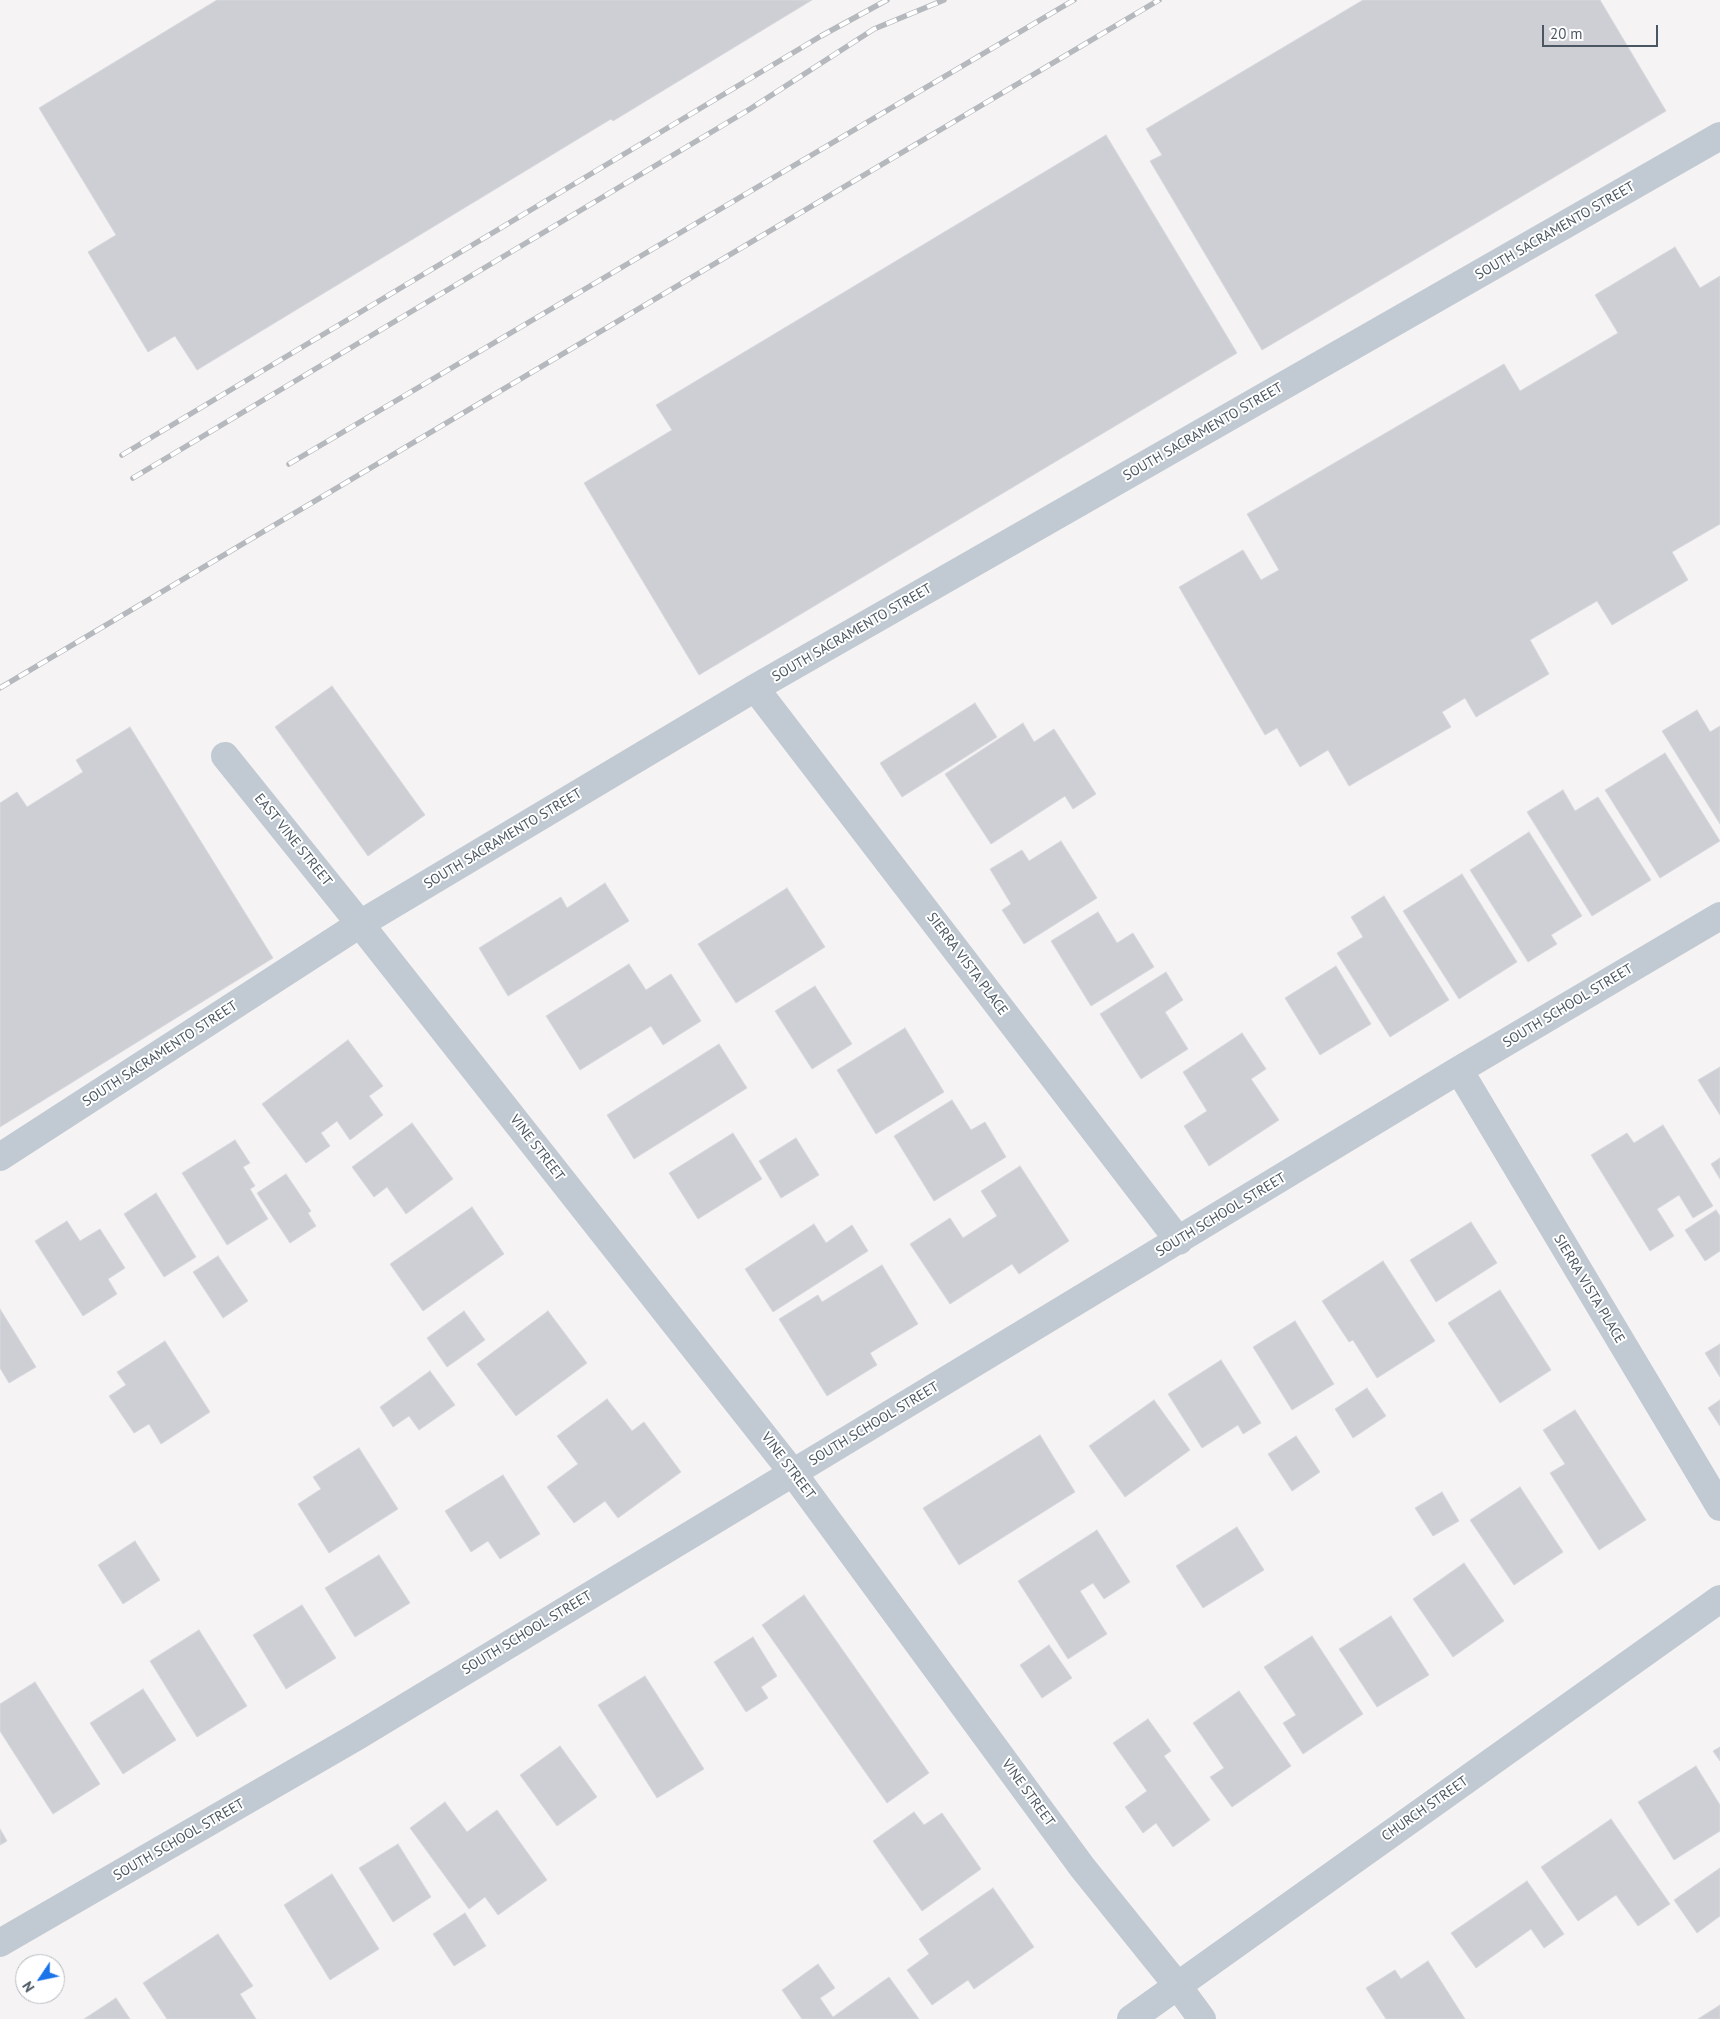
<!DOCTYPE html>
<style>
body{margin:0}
#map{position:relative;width:1720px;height:2019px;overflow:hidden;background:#f5f3f3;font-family:"PT Sans",sans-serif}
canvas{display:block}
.north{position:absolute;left:15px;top:1954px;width:50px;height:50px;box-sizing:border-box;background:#fff;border:1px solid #b7bbc0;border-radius:50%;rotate:236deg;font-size:14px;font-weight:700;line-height:20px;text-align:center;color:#4a5661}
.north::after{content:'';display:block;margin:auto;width:18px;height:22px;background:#1a73e8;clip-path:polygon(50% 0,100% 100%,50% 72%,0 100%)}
.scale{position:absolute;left:1542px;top:25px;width:116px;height:22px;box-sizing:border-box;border:2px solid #4a5661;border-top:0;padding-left:6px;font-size:15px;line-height:18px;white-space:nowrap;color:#4a5661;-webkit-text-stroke:4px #fff;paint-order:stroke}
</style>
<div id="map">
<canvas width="1720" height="2019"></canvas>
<div class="north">N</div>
<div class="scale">20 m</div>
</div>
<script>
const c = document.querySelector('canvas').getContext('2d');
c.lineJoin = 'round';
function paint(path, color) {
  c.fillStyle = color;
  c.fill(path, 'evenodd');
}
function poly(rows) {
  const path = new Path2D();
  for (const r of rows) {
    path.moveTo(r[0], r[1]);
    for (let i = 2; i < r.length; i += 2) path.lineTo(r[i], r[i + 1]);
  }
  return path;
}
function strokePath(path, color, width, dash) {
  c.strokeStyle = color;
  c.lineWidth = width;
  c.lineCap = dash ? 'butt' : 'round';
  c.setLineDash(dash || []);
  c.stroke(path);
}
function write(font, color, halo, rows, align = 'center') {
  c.font = font + ' "PT Sans",sans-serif';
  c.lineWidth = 4;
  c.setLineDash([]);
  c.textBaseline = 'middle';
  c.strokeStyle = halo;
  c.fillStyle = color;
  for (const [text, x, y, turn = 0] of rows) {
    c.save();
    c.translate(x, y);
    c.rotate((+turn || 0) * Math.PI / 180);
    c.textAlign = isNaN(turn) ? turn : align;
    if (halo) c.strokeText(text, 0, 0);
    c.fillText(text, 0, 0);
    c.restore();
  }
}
const building = poly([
 [217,0,812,0,613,121,611,119,197,370,175,336,148,352,88,252,116,235,39,108,217,0],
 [1363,0,1600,0,1666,111,1262,350,1150,161,1162,155,1146,129,1363,0],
 [1106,135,1237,353,699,675,584,483,672,430,656,405,1106,135],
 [1675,247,1700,288,1720,276,1720,524,1672,552,1688,580,1612,625,1597,601,1530,640,1549,674,1476,717,1465,698,1442,712,1451,727,1349,786,1328,750,1300,767,1277,728,1265,735,1179,587,1243,550,1261,580,1279,570,1247,514,1504,364,1520,391,1618,333,1595,295,1675,247],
 [332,686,425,815,368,856,275,727,332,686],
 [975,703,997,737,902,797,880,763,975,703],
 [1697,710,1710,732,1720,726,1720,824,1662,731,1697,710],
 [1023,723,1034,742,1054,729,1096,794,1073,809,1065,796,991,844,945,774,1023,723],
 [130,727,273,958,0,1127,0,803,17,792,27,807,83,772,76,760,130,727],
 [1665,753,1720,841,1660,878,1605,790,1665,753],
 [1563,790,1575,811,1598,797,1651,880,1592,916,1527,812,1563,790],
 [1529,832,1582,916,1551,935,1557,944,1528,962,1470,870,1529,832],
 [1061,841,1097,898,1024,944,1002,910,1011,904,990,869,1022,850,1029,861,1061,841],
 [1462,874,1517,962,1459,999,1403,911,1462,874],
 [605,883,629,921,508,996,479,948,561,897,567,908,605,883],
 [787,888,825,947,736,1003,698,944,787,888],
 [1384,896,1449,1000,1390,1037,1337,953,1363,937,1351,917,1384,896],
 [1098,912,1117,943,1133,933,1154,967,1091,1006,1051,941,1098,912],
 [629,964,646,990,671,974,701,1021,663,1045,651,1026,580,1070,546,1016,629,964],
 [1336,966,1371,1024,1320,1055,1285,998,1336,966],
 [1166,972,1183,1000,1165,1012,1188,1049,1141,1079,1100,1014,1166,972],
 [815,986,852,1044,812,1069,775,1011,815,986],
 [905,1028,944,1092,876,1134,837,1070,905,1028],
 [1242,1033,1266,1069,1251,1079,1279,1120,1209,1166,1184,1126,1207,1111,1183,1072,1242,1033],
 [348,1040,383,1086,369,1096,383,1115,350,1140,337,1121,321,1133,330,1146,306,1163,262,1104,348,1040],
 [719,1044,747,1088,634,1159,607,1115,719,1044],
 [1720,1067,1720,1115,1698,1080,1720,1067],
 [952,1100,971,1130,985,1122,1006,1157,934,1201,894,1136,952,1100],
 [412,1123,453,1179,406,1214,387,1187,374,1197,352,1167,412,1123],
 [1663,1125,1713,1206,1693,1218,1679,1195,1657,1209,1674,1236,1650,1251,1591,1155,1627,1133,1634,1143,1663,1125],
 [733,1133,762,1179,698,1219,669,1173,733,1133],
 [796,1138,819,1175,781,1198,759,1161,796,1138],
 [235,1140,250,1163,243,1167,255,1186,250,1189,268,1219,227,1245,182,1173,235,1140],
 [1720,1158,1720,1179,1711,1164,1720,1158],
 [1020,1166,1069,1241,1019,1274,1012,1264,950,1304,910,1244,950,1218,963,1238,997,1216,981,1191,1020,1166],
 [286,1174,311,1211,308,1213,316,1226,290,1243,257,1193,286,1174],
 [156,1193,196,1257,164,1277,124,1214,156,1193],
 [472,1207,504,1254,423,1311,390,1264,472,1207],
 [1716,1210,1720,1216,1720,1251,1705,1261,1685,1230,1716,1210],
 [67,1221,80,1241,100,1229,125,1268,108,1279,117,1294,83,1316,35,1241,67,1221],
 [1471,1222,1497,1263,1436,1302,1410,1260,1471,1222],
 [814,1224,826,1243,852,1225,868,1251,773,1312,745,1269,814,1224],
 [218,1256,248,1301,223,1318,193,1272,218,1256],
 [1383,1261,1435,1341,1377,1378,1353,1340,1349,1342,1322,1301,1383,1261],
 [882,1265,918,1324,870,1353,877,1365,827,1396,779,1319,818,1295,822,1302,882,1265],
 [1500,1290,1551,1370,1500,1403,1448,1323,1500,1290],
 [0,1309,36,1367,9,1383,0,1368,0,1309],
 [464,1311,485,1340,447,1367,427,1338,464,1311],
 [548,1311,587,1363,516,1416,477,1364,548,1311],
 [1295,1321,1334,1384,1292,1410,1253,1347,1295,1321],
 [165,1341,210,1412,161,1444,149,1424,134,1433,109,1396,126,1385,117,1372,165,1341],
 [1720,1344,1720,1377,1705,1353,1720,1344],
 [1221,1360,1261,1423,1243,1434,1238,1425,1202,1448,1168,1394,1221,1360],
 [430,1371,455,1405,419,1430,409,1416,393,1427,380,1407,430,1371],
 [1367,1388,1386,1416,1353,1438,1335,1409,1367,1388],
 [607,1399,632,1431,644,1422,681,1472,618,1518,605,1501,574,1523,547,1487,578,1464,557,1436,607,1399],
 [1154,1400,1190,1450,1125,1497,1089,1446,1154,1400],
 [1720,1400,1720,1426,1708,1408,1720,1400],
 [1575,1410,1646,1520,1599,1550,1550,1473,1565,1464,1543,1430,1575,1410],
 [1040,1435,1075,1492,959,1565,923,1508,1040,1435],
 [1296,1436,1320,1472,1292,1491,1268,1454,1296,1436],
 [359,1448,398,1509,329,1553,298,1504,321,1489,313,1477,359,1448],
 [503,1475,540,1534,500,1559,488,1541,471,1552,445,1511,503,1475],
 [1520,1487,1563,1552,1514,1585,1470,1520,1520,1487],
 [1442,1492,1459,1521,1433,1536,1415,1508,1442,1492],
 [1237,1527,1264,1570,1203,1608,1176,1566,1237,1527],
 [1097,1530,1130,1582,1104,1599,1093,1583,1080,1591,1107,1634,1068,1659,1018,1581,1097,1530],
 [135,1541,160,1580,123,1604,98,1565,135,1541],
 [379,1555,410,1603,355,1637,325,1588,379,1555],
 [1464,1563,1504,1621,1453,1657,1413,1599,1464,1563],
 [804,1595,929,1773,887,1803,762,1625,804,1595],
 [302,1605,336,1658,286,1689,253,1635,302,1605],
 [1391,1616,1429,1675,1377,1707,1339,1649,1391,1616],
 [199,1630,247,1706,197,1737,150,1661,199,1630],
 [1312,1636,1363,1714,1303,1754,1283,1723,1296,1715,1264,1667,1312,1636],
 [753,1637,777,1676,761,1687,768,1698,746,1712,714,1662,753,1637],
 [1049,1645,1072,1678,1042,1698,1020,1665,1049,1645],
 [645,1676,704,1769,657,1798,598,1705,645,1676],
 [35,1682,100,1784,53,1814,0,1731,0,1704,35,1682],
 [143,1689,176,1740,123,1774,90,1723,143,1689],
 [1239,1691,1291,1766,1232,1807,1210,1777,1224,1768,1193,1723,1239,1691],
 [1148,1719,1171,1751,1164,1756,1210,1820,1173,1847,1156,1823,1143,1833,1125,1807,1147,1791,1113,1743,1148,1719],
 [560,1746,597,1797,557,1826,520,1775,560,1746],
 [1720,1747,1720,1761,1713,1751,1720,1747],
 [1696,1766,1720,1805,1720,1831,1674,1860,1638,1802,1696,1766],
 [445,1802,467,1832,497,1810,547,1880,498,1915,485,1897,469,1909,410,1828,445,1802],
 [914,1812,924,1825,942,1813,981,1869,922,1911,873,1841,914,1812],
 [1611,1819,1670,1904,1638,1926,1616,1895,1578,1921,1541,1867,1611,1819],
 [0,1829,7,1841,0,1845,0,1829],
 [398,1844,431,1897,393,1922,359,1868,398,1844],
 [1720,1868,1720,1916,1697,1933,1674,1900,1720,1868],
 [332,1874,379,1949,330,1980,284,1905,332,1874],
 [1527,1881,1564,1934,1544,1948,1531,1929,1476,1968,1451,1933,1527,1881],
 [993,1888,1034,1947,974,1989,968,1980,932,2005,907,1970,929,1954,919,1939,993,1888],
 [465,1913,486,1946,454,1966,433,1934,465,1913],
 [218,1934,253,1986,240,1994,256,2019,167,2019,143,1983,218,1934],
 [1428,1961,1465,2019,1386,2019,1366,1988,1395,1970,1401,1979,1428,1961],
 [818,1964,835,1988,820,1998,833,2017,889,1977,919,2019,802,2019,782,1990,818,1964],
 [116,1998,130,2019,84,2019,116,1998],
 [1720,2005,1720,2019,1698,2019,1720,2005]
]);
paint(building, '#cdcfd5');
strokePath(building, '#d7d9de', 1);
strokePath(poly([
 [755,688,1179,1241],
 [225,756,360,924],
 [1459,1070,1720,1507],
 [0,1157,360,924,755,688,1720,136],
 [0,1943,356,1737,1459,1070,1720,916]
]), '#c1cad2', 28);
strokePath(poly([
 [360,924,793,1473,1082,1867,1177,1985,1202,2019],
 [1131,2019,1720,1599]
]), '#c1cad2', 28);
const rail = poly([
 [122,455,821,36,887,0],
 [289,464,1074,0],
 [133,478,750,109,874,29,944,0],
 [0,688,1159,0]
]);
strokePath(rail, '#b5b8bd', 5.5);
strokePath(rail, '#fff', 4, [11]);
write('14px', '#4a5661', '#fff', [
 ["SOUTH SACRAMENTO STREET",1555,231,-30],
 ["SOUTH SACRAMENTO STREET",1203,432,-30],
 ["SOUTH SACRAMENTO STREET",852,633,-30],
 ["SOUTH SACRAMENTO STREET",503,839,-31],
 ["EAST VINE STREET",293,840,51],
 ["SIERRA VISTA PLACE",967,964,53],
 ["SOUTH SCHOOL STREET",1568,1006,-31],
 ["SOUTH SACRAMENTO STREET",160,1054,-33],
 ["VINE STREET",537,1148,52],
 ["SOUTH SCHOOL STREET",1221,1215,-31],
 ["SIERRA VISTA PLACE",1589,1289,59],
 ["SOUTH SCHOOL STREET",874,1424,-31],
 ["VINE STREET",788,1466,53],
 ["SOUTH SCHOOL STREET",527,1633,-31],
 ["VINE STREET",1028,1793,54],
 ["CHURCH STREET",1425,1809,-35],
 ["SOUTH SCHOOL STREET",179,1840,-30]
]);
</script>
